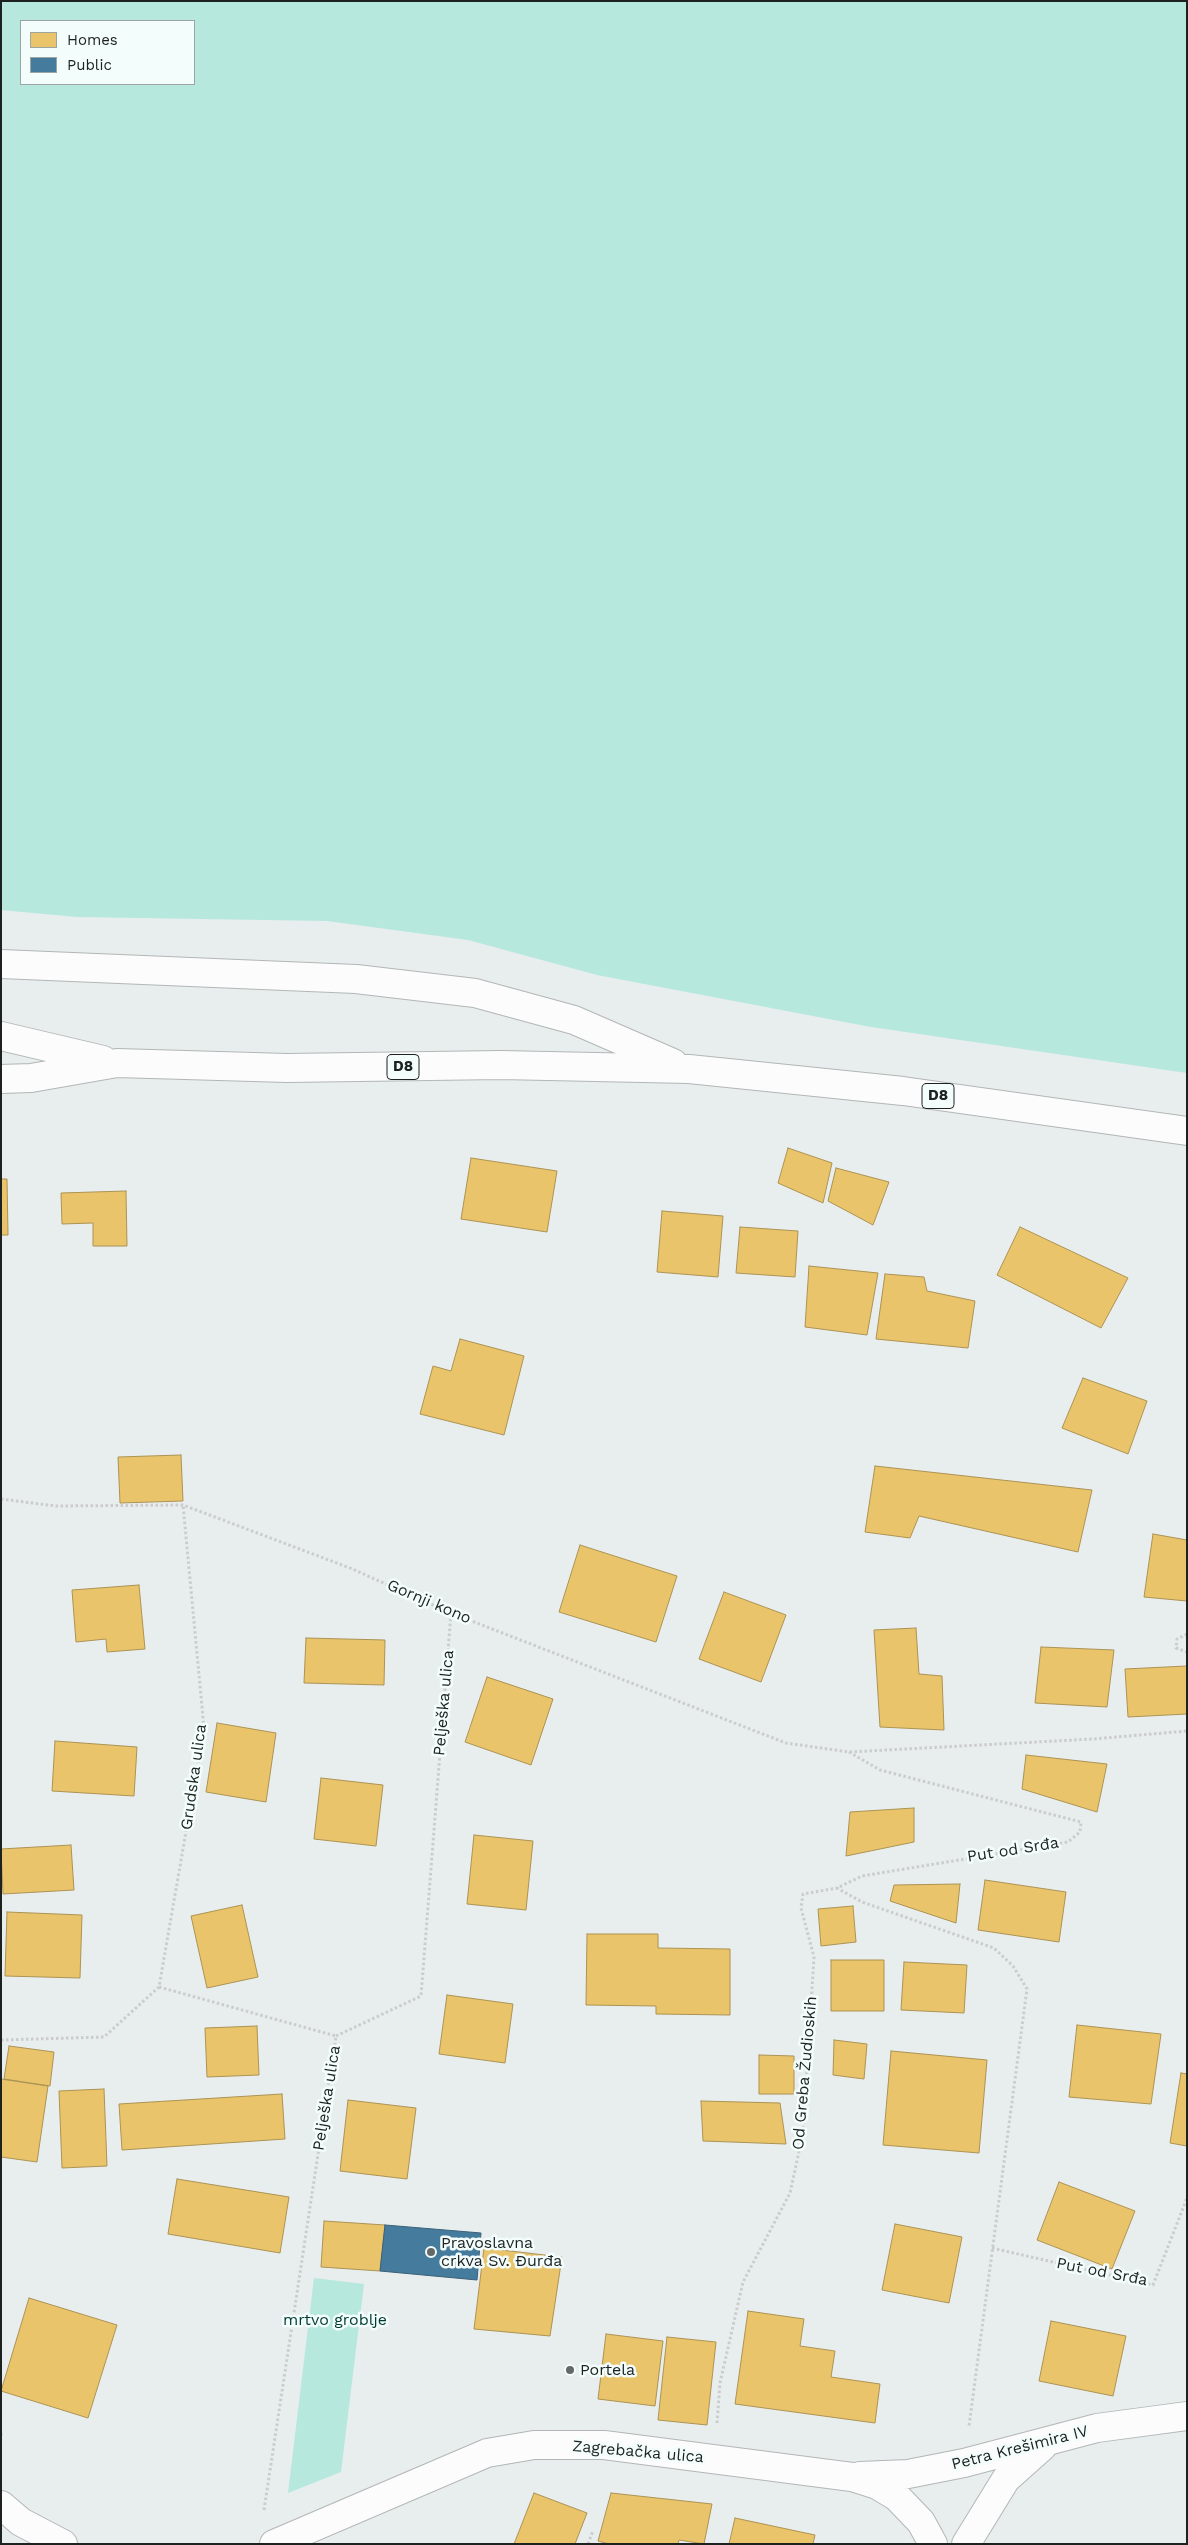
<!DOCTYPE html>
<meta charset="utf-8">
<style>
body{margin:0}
#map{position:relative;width:1188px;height:2545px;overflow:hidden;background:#e8eded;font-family:"Work Sans",sans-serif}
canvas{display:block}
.frame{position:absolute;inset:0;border:2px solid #1d2120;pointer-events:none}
.legend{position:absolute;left:20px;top:20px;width:175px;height:65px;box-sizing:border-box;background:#f3fdfb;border:1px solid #9da5a3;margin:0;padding:6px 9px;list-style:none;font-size:15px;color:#1d2120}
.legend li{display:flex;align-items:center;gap:10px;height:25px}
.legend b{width:25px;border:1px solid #9da5a3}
</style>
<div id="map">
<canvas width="1188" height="2545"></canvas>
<div class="frame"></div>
<ul class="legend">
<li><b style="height:14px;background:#e9c46a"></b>Homes</li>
<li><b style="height:14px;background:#457b9d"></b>Public</li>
</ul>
</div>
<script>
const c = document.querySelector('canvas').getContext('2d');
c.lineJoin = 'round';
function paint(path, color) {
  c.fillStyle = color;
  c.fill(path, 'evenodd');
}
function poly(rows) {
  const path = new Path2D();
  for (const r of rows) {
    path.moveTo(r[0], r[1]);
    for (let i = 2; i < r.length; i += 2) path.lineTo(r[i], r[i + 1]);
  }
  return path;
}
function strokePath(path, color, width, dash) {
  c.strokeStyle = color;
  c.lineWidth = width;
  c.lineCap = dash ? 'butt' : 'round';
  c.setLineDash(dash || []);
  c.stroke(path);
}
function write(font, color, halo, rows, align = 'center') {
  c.font = font + ' "Work Sans",sans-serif';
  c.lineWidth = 5;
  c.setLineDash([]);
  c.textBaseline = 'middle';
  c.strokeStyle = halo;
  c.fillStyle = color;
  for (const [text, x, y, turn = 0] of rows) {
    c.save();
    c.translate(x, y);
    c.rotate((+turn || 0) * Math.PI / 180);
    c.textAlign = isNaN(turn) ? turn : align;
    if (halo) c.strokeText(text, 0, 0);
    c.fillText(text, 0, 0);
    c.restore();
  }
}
paint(poly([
 [1,1,1187,1,1187,1073,871,1027,597,975,468,940,327,921,77,917,1,910],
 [21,21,194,21,194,84,21,84],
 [314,2278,364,2284,341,2472,288,2493]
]), '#b6e8de');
const homes = poly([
 [788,1148,832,1163,823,1203,778,1183,788,1148],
 [471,1158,557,1171,547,1232,461,1219,471,1158],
 [836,1168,889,1182,873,1225,828,1201,836,1168],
 [1,1179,7,1179,8,1235,1,1235,1,1179],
 [126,1191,127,1246,93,1246,93,1223,62,1224,61,1193,126,1191],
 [662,1211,723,1216,718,1277,657,1272,662,1211],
 [740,1227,798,1231,795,1277,736,1273,740,1227],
 [1020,1227,1128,1278,1101,1328,997,1275,1020,1227],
 [809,1266,878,1273,867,1335,805,1327,809,1266],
 [885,1274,924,1277,927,1291,975,1301,968,1348,876,1339,885,1274],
 [460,1339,524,1356,504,1435,420,1414,433,1366,451,1371,460,1339],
 [1083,1378,1147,1401,1128,1454,1062,1428,1083,1378],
 [181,1455,183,1501,120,1503,118,1457,181,1455],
 [875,1466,1092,1490,1078,1552,919,1516,910,1538,865,1532,875,1466],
 [1153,1534,1187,1540,1187,1601,1144,1597,1153,1534],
 [580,1545,677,1576,656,1642,559,1612,580,1545],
 [139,1585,145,1649,107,1652,106,1639,76,1642,72,1590,139,1585],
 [724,1592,786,1615,761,1682,699,1659,724,1592],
 [916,1628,919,1674,942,1676,944,1730,880,1727,874,1630,916,1628],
 [306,1638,385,1640,384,1685,304,1683,306,1638],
 [1041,1647,1114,1650,1107,1707,1035,1703,1041,1647],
 [1187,1666,1187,1714,1128,1717,1125,1669,1187,1666],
 [487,1677,553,1699,531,1765,465,1742,487,1677],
 [217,1723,276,1733,266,1802,206,1792,217,1723],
 [55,1741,137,1747,134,1796,52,1791,55,1741],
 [1026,1755,1107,1764,1097,1812,1022,1789,1026,1755],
 [321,1778,383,1785,376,1846,314,1839,321,1778],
 [914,1808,914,1842,846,1856,850,1812,914,1808],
 [474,1835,533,1841,526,1910,467,1904,474,1835],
 [71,1845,74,1890,3,1894,1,1849,71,1845],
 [985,1880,1066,1892,1059,1942,978,1930,985,1880],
 [960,1884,956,1923,890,1901,894,1885,960,1884],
 [242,1905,258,1977,207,1988,191,1916,242,1905],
 [853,1906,856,1942,821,1946,818,1909,853,1906],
 [7,1912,82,1915,80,1978,5,1976,7,1912],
 [587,1934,658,1934,658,1948,730,1949,730,2015,656,2014,656,2006,586,2005,587,1934],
 [831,1960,884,1960,884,2011,831,2011,831,1960],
 [904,1962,967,1965,964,2013,901,2010,904,1962],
 [447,1995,513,2004,505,2063,439,2054,447,1995],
 [1077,2025,1161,2034,1151,2104,1069,2097,1077,2025],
 [257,2026,259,2075,207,2077,205,2028,257,2026],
 [834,2040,867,2044,864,2079,833,2075,834,2040],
 [9,2046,54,2052,50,2086,4,2079,9,2046],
 [891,2051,987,2060,979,2153,883,2145,891,2051],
 [759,2055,794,2056,794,2094,759,2094,759,2055],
 [1181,2073,1187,2074,1187,2146,1170,2143,1181,2073],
 [1,2079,48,2086,37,2162,1,2157,1,2079],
 [104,2089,107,2166,62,2168,59,2091,104,2089],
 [282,2094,285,2139,122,2150,119,2104,282,2094],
 [348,2100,416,2108,407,2179,340,2171,348,2100],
 [701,2101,780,2103,786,2144,703,2141,701,2101],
 [177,2179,289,2197,280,2253,168,2234,177,2179],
 [1059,2182,1135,2211,1112,2269,1037,2240,1059,2182],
 [324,2221,385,2225,380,2271,321,2267,324,2221],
 [895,2224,962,2237,949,2303,882,2290,895,2224],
 [484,2248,562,2257,550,2336,474,2329,484,2248],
 [29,2298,117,2325,88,2418,1,2391,29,2298],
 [748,2311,804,2319,800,2346,835,2351,831,2377,880,2384,875,2423,735,2404,748,2311],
 [1051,2321,1126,2336,1113,2396,1039,2381,1051,2321],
 [606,2334,663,2341,655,2406,598,2399,606,2334],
 [667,2337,716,2342,707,2425,658,2420,667,2337],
 [534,2493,587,2513,575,2544,514,2544,534,2493],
 [611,2493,712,2504,704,2544,679,2540,678,2544,609,2544,598,2541,611,2493],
 [735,2518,815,2535,813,2544,729,2544,735,2518]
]);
paint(homes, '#e9c46a');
strokePath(homes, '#ac9354', 1);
const public = poly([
 [385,2225,481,2233,477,2280,380,2271,385,2225]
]);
paint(public, '#457b9d');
strokePath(public, '#396078', 1);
const minor = poly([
 [860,2476,908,2474,964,2463,1097,2428,1187,2416],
 [1,2505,21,2522,63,2544],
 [274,2544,487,2453,534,2445,604,2445,852,2477,877,2485,897,2497,921,2522,933,2544],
 [966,2544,1006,2479,1043,2446]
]);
const major = poly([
 [1,964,356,979,475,993,574,1020,673,1063],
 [1,1036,103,1060],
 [1,1079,31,1078,117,1063,287,1068,501,1065,689,1069,903,1091,1187,1131]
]);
strokePath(minor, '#b2b7b6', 30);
strokePath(major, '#b2b7b6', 30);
strokePath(poly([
 [1,1499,56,1506,183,1505,350,1568,451,1613,786,1743,849,1752,1093,1739,1187,1731],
 [1187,1634,1177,1639,1176,1648,1187,1652],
 [849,1752,880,1770,1081,1822,1080,1832,1068,1842,862,1876,837,1888,862,1902,994,1948,1013,1966,1027,1989,969,2426],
 [159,1987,336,2036],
 [336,2036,421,1996,451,1613],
 [1,2040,104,2037,159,1987,204,1728,183,1505],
 [992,2248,1153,2285,1187,2198],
 [717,2423,720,2383,743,2282,790,2193,803,2133,814,1957,801,1908,803,1894,837,1888],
 [1,2433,1,2438],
 [264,2510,336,2036],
 [588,2544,593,2531]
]), '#cbcdcc', 3, [2.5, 2.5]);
strokePath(minor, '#fcfcfc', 28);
strokePath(major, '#fcfcfc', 28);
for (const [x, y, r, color] of [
 [431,2252,5,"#646868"],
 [570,2370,5,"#646868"]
]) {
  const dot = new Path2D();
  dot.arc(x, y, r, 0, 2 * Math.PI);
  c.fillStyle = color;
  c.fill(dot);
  strokePath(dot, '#f3fdfb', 2);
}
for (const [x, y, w] of [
 [403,1067,32],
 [938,1096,32]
]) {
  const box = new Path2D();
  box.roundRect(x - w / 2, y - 12.5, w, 25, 4);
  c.fillStyle = '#f3fdfb';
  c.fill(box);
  strokePath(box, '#1d2120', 1);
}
write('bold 15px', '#1d2120', null, [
 ["D8",403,1067],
 ["D8",938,1096]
]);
write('16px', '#1d2120', '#f3fdfb', [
 ["Gornji kono",429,1602,23],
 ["Pelješka ulica",444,1703,-85],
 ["Grudska ulica",194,1777,-82],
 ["Put od Srđa",1013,1850,-9],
 ["Od Greba Žudioskih",805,2073,-85],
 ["Pelješka ulica",327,2098,-81],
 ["Put od Srđa",1102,2272,11],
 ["Petra Krešimira IV",1020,2448,-14],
 ["Zagrebačka ulica",638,2452,5]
]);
write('16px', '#1d2120', '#f3fdfb', [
 ["Pravoslavna",441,2243],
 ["crkva Sv. Đurđa",441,2261],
 ["Portela",580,2370]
], 'left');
write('16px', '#003c34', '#f3fdfb', [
 ["mrtvo groblje",335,2320]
]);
</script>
